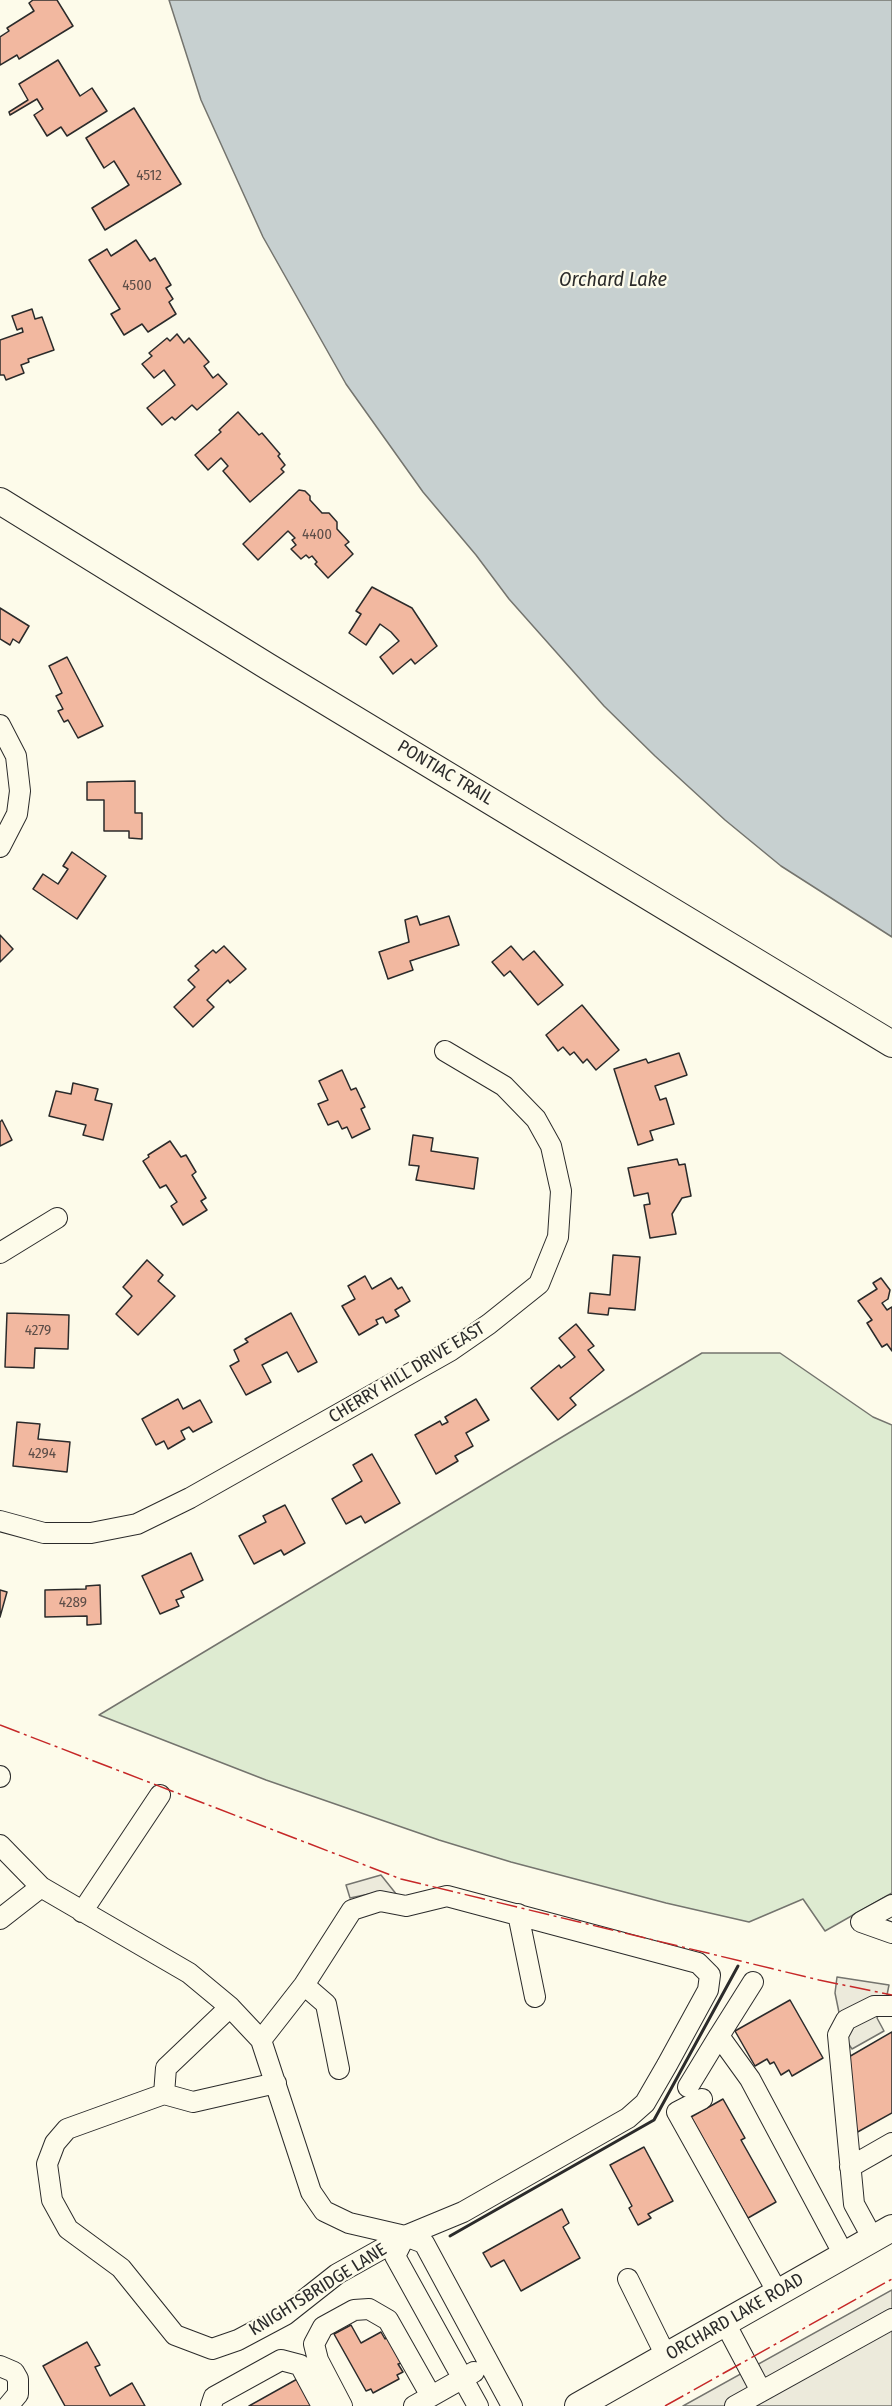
<!DOCTYPE html>
<style>
body{margin:0}
canvas{display:block;background:#fdfbea}
</style>
<canvas width="892" height="2406"></canvas>
<script>
const c = document.querySelector('canvas').getContext('2d');
c.lineJoin = 'round';
function paint(path, color) {
  c.fillStyle = color;
  c.fill(path, 'evenodd');
}
function poly(rows) {
  const path = new Path2D();
  for (const r of rows) {
    path.moveTo(r[0], r[1]);
    for (let i = 2; i < r.length; i += 2) path.lineTo(r[i], r[i + 1]);
  }
  return path;
}
function strokePath(path, color, width, dash) {
  c.strokeStyle = color;
  c.lineWidth = width;
  c.lineCap = dash ? 'butt' : 'round';
  c.setLineDash(dash || []);
  c.stroke(path);
}
function write(font, color, halo, rows, align = 'center') {
  c.font = font + ' "Fira Sans Condensed",sans-serif';
  c.lineWidth = 4.5;
  c.setLineDash([]);
  c.textBaseline = 'middle';
  c.strokeStyle = halo;
  c.fillStyle = color;
  for (const [text, x, y, turn = 0] of rows) {
    c.save();
    c.translate(x, y);
    c.rotate((+turn || 0) * Math.PI / 180);
    c.textAlign = isNaN(turn) ? turn : align;
    if (halo) c.strokeText(text, 0, 0);
    c.fillText(text, 0, 0);
    c.restore();
  }
}
const green = poly([
 [702,1353,780,1353,873,1417,892,1425,892,1893,825,1931,803,1899,749,1922,666,1903,511,1862,439,1840,266,1780,99,1715,702,1353]
]);
paint(green, '#deebd1');
strokePath(green, '#74746e', 1.5);
const parking = poly([
 [381,1875,397,1895,374,1893,350,1898,346,1885,381,1875],
 [837,1977,889,1985,886,2000,877,2018,884,2031,852,2049,844,2037,835,1993,837,1977],
 [892,2290,892,2406,683,2406,892,2290]
]);
paint(parking, '#eceadb');
strokePath(parking, '#74746e', 1.5);
const water = poly([
 [169,0,892,0,892,937,781,866,725,820,655,756,604,706,509,599,476,555,423,492,346,384,263,237,201,100,169,0]
]);
paint(water, '#c7d0d0');
strokePath(water, '#74746e', 1.5);
const building = poly([
 [33,0,57,0,73,26,19,59,17,55,0,65,0,37,9,31,7,28,34,11,29,3,33,0],
 [58,60,80,96,92,88,107,111,67,136,61,127,47,136,34,115,43,109,37,99,10,115,9,112,28,100,19,84,58,60],
 [134,108,181,184,105,230,92,208,129,185,114,161,104,168,86,138,134,108],
 [136,240,150,261,155,258,171,285,166,288,173,299,169,302,176,314,148,332,142,324,124,335,111,314,120,309,89,260,107,249,111,256,136,240],
 [32,309,35,319,42,317,54,350,28,359,29,362,21,365,24,373,6,380,4,375,0,375,0,340,23,332,22,328,17,330,12,316,32,309],
 [177,334,184,343,189,338,209,362,204,366,213,378,218,374,227,384,197,410,192,405,175,420,172,417,162,425,147,408,175,385,164,370,154,378,142,364,152,356,149,353,167,338,170,341,177,334],
 [238,412,259,435,262,433,280,454,278,456,285,465,281,469,284,472,250,502,223,471,228,466,221,458,208,470,195,455,221,432,219,430,238,412],
 [299,490,305,491,310,496,310,500,322,513,329,513,337,522,337,529,349,542,345,545,353,554,328,578,315,564,317,562,312,556,309,558,306,555,301,559,291,549,296,545,292,540,295,538,288,531,258,560,243,544,299,490],
 [372,587,412,608,437,646,415,664,411,659,393,674,380,657,399,641,391,632,380,624,366,645,349,633,361,614,356,611,372,587],
 [0,608,29,626,19,643,13,639,10,645,0,639,0,608],
 [67,657,103,726,78,738,68,720,64,722,58,711,63,709,56,696,62,693,49,666,67,657],
 [135,781,135,813,142,813,142,839,129,838,129,831,104,831,104,800,87,800,87,782,135,781],
 [72,852,106,876,77,919,33,889,43,874,58,884,68,869,63,866,72,852],
 [417,916,420,925,449,916,459,945,410,961,413,970,388,979,379,952,409,942,405,920,417,916],
 [0,935,13,949,0,962,0,935],
 [224,946,246,969,230,983,228,980,207,1000,214,1007,193,1027,174,1007,195,987,188,980,199,970,195,966,213,950,216,953,224,946],
 [511,946,523,960,534,951,563,985,538,1005,510,971,504,976,492,962,511,946],
 [582,1005,619,1050,596,1070,587,1059,583,1063,574,1052,570,1055,563,1047,558,1051,546,1035,582,1005],
 [679,1053,687,1075,655,1086,660,1100,666,1098,674,1124,650,1131,653,1140,638,1145,614,1069,646,1059,648,1063,679,1053],
 [342,1070,351,1090,356,1088,365,1107,361,1109,370,1129,352,1138,347,1127,342,1129,338,1121,328,1125,318,1104,328,1100,319,1081,342,1070],
 [73,1083,98,1089,95,1100,112,1104,103,1140,83,1135,86,1125,49,1116,56,1091,71,1094,73,1083],
 [2,1120,12,1140,0,1146,0,1122,2,1120],
 [413,1135,433,1138,431,1151,478,1158,474,1189,416,1180,419,1166,409,1165,413,1135],
 [170,1141,181,1157,186,1155,196,1172,192,1175,206,1198,201,1201,207,1210,183,1225,171,1206,177,1202,166,1185,160,1188,143,1161,149,1157,148,1155,170,1141],
 [677,1159,679,1165,685,1164,691,1196,682,1198,672,1214,676,1234,650,1238,644,1205,650,1204,648,1193,634,1196,628,1168,677,1159],
 [613,1255,640,1257,635,1310,609,1308,608,1315,588,1313,590,1293,610,1295,613,1255],
 [147,1260,163,1275,158,1281,175,1296,138,1335,116,1314,132,1296,123,1287,147,1260],
 [365,1276,372,1289,391,1278,398,1289,402,1287,410,1301,395,1310,399,1316,386,1323,383,1317,376,1320,378,1324,359,1335,342,1306,355,1299,348,1286,365,1276],
 [881,1278,890,1290,888,1299,882,1303,887,1310,892,1307,892,1351,887,1344,882,1347,867,1323,872,1320,858,1301,877,1289,873,1283,881,1278],
 [7,1313,69,1315,68,1349,35,1348,34,1368,5,1367,7,1313],
 [291,1313,317,1362,298,1372,287,1352,262,1365,271,1382,246,1395,230,1366,239,1361,234,1350,248,1342,245,1339,291,1313],
 [576,1324,594,1346,588,1350,604,1370,570,1398,576,1405,558,1420,531,1388,559,1365,561,1368,575,1357,559,1338,576,1324],
 [178,1399,183,1409,200,1400,212,1422,193,1432,189,1427,181,1431,185,1439,168,1449,164,1441,156,1445,142,1419,178,1399],
 [476,1399,489,1420,466,1433,473,1446,455,1456,458,1461,436,1474,415,1435,440,1421,442,1425,448,1422,445,1417,476,1399],
 [17,1422,40,1424,38,1439,70,1442,67,1472,13,1466,17,1422],
 [372,1454,400,1503,365,1523,361,1516,346,1524,332,1499,362,1481,353,1465,372,1454],
 [285,1505,305,1543,284,1555,281,1550,254,1564,239,1536,266,1522,263,1516,285,1505],
 [191,1553,203,1580,181,1591,184,1597,176,1600,179,1606,160,1614,142,1576,191,1553],
 [100,1585,101,1624,87,1625,87,1616,45,1617,45,1590,86,1589,86,1586,100,1585],
 [0,1590,7,1592,0,1617,0,1590],
 [790,2000,823,2058,792,2076,789,2070,781,2075,774,2062,770,2064,767,2059,755,2066,735,2031,790,2000],
 [892,2032,892,2113,854,2134,847,2058,892,2032],
 [723,2099,745,2138,741,2140,776,2202,748,2218,691,2117,723,2099],
 [644,2147,673,2201,648,2214,651,2218,638,2225,629,2208,632,2206,610,2165,644,2147],
 [562,2209,569,2223,563,2227,580,2258,521,2291,504,2260,491,2267,483,2253,562,2209],
 [351,2325,361,2343,381,2332,385,2339,387,2337,402,2363,398,2364,403,2372,397,2375,399,2379,373,2393,371,2389,366,2391,334,2334,351,2325],
 [87,2342,100,2365,95,2367,110,2396,132,2383,145,2406,65,2406,43,2366,87,2342],
 [299,2378,315,2406,249,2406,299,2378]
]);
paint(building, '#f2b8a0');
strokePath(building, '#2b2b2b', 1.5);
const minor = poly([
 [0,725,16,756,20,791,17,814,0,847],
 [0,1253,57,1218],
 [0,1521,44,1533,91,1533,137,1524,190,1498,450,1351,489,1324,539,1284,558,1237,561,1191,551,1146,536,1119,504,1086,445,1051],
 [0,1776,0,1777],
 [0,1845,41,1887,189,1973,230,2007,261,2040,311,2192,324,2211,349,2223,405,2236,424,2243,512,2406],
 [892,1905,861,1922,892,1933],
 [82,1912,160,1795],
 [518,1914,535,1997],
 [0,1919,41,1887],
 [753,1982,719,2036,750,2079,844,2255],
 [304,1985,326,2004,339,2069],
 [261,2040,304,1985,352,1910,380,1901,406,1906,447,1896,698,1963,710,1975,708,1990,667,2065,645,2103,628,2118,463,2212,405,2236,337,2274,285,2315,238,2340,212,2349,175,2335,121,2268,68,2229,52,2200,47,2164,55,2143,67,2129,164,2094,193,2102,276,2083],
 [688,2087,719,2036],
 [164,2094,166,2068,230,2007],
 [702,2099,677,2112,778,2293],
 [850,2167,892,2143],
 [405,2236,395,2256,478,2406],
 [873,2239,854,2204,838,2035,846,2020,874,2006,892,2006],
 [628,2279,666,2356],
 [725,2323,761,2391],
 [0,2366,14,2372,18,2379,18,2394,8,2406],
 [211,2406,214,2397,281,2360,300,2365,322,2406],
 [342,2406,318,2360,314,2344,323,2327,354,2310,369,2309,388,2320,431,2396],
 [414,2406,474,2372],
 [735,2406,892,2319]
]);
const major = poly([
 [0,501,267,666,892,1044],
 [578,2406,892,2228]
]);
strokePath(minor, '#2b2b2b', 22);
strokePath(major, '#2b2b2b', 28);
strokePath(minor, '#fdfbea', 20);
strokePath(major, '#fdfbea', 26);
strokePath(poly([
 [450,2236,654,2120,738,1966]
]), '#2b2b2b', 3);
strokePath(poly([
 [0,1725,401,1879,819,1980,892,1995],
 [665,2406,892,2279]
]), '#c62828', 1.5, [21, 4.5, 3, 4.5]);
write('15px', '#5d4e48', null, [
 ["4512",149,176],
 ["4500",137,286],
 ["4400",317,535],
 ["4279",38,1331],
 ["4294",42,1454],
 ["4289",73,1603]
]);
write('18px', '#2b2b2b', '#fdfbea', [
 ["PONTIAC TRAIL",445,773,31],
 ["CHERRY HILL DRIVE EAST",407,1373,-31],
 ["KNIGHTSBRIDGE LANE",318,2290,-32],
 ["ORCHARD LAKE ROAD",735,2317,-30]
]);
write('italic 20px', '#2b2b2b', '#fdfbea', [
 ["Orchard Lake",613,280]
]);
</script>
